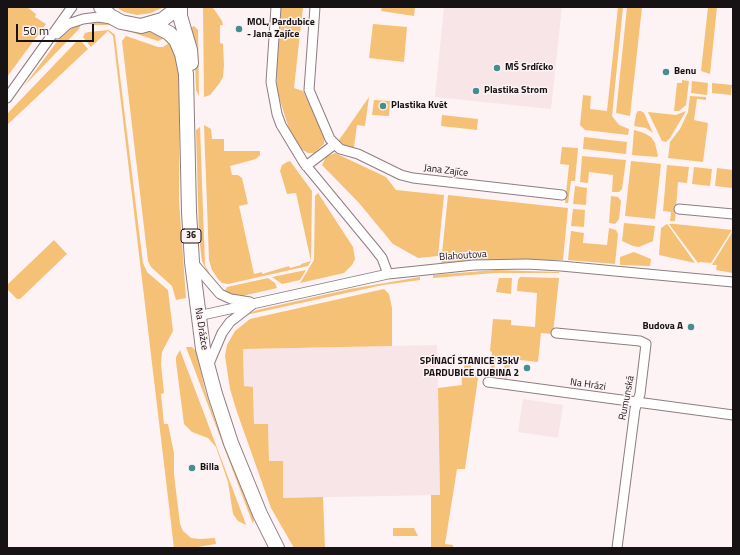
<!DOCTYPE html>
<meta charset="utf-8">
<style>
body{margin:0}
#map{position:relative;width:740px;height:555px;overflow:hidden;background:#fdf3f5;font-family:"Titillium Web",sans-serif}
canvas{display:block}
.frame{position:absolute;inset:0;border:8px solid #171213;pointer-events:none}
.scale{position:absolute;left:16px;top:24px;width:78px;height:18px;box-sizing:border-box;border:2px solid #171213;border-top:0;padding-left:5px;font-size:12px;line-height:14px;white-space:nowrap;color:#171213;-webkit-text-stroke:3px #fdf3f5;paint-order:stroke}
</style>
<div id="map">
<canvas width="740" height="555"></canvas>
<div class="frame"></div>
<div class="scale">50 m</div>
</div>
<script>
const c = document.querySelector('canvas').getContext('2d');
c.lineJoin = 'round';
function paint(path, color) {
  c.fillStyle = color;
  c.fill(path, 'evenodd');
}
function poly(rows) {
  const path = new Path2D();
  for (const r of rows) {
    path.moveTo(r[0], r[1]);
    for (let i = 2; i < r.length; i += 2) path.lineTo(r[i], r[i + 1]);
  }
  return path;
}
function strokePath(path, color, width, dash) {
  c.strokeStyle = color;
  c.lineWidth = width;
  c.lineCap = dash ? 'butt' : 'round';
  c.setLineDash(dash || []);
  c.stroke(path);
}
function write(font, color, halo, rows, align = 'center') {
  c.font = font + ' "Titillium Web",sans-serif';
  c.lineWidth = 3;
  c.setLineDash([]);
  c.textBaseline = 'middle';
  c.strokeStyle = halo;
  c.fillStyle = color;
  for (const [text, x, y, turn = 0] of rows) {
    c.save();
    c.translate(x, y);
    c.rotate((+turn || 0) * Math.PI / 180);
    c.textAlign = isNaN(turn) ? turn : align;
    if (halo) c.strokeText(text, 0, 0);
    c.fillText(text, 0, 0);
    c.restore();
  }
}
paint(poly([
 [444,7,562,7,551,109,435,97],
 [437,345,440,495,283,498,283,461,269,461,268,424,254,424,253,387,244,387,243,349],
 [523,399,563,405,558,438,518,432]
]), '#f8e5e8');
paint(poly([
 [7,7,27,7,36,14,35,17,46,24,7,77],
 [116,7,164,7,151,13,137,15,124,12],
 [203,7,211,7,214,9,222,21,223,25,220,25,220,43,223,44,224,65,223,77,219,84,210,95,204,97],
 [281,7,303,7,294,88,303,91,325,135,324,144,314,153,308,153,301,149,290,132,277,91,276,60],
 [382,7,415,7,414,16,381,11],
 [618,7,623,7,612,116,619,125,629,129,628,135,585,130,580,125,583,95,591,96,590,109,607,111],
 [627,7,642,7,630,116,616,113],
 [708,7,717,7,710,74,701,71],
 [100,21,152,31,167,37,158,41,110,25,93,25,89,23],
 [81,24,79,29,24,86,59,39,71,29],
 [373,24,407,27,404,62,369,58],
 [194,26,198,30,199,96,196,90,195,61,188,29],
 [109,30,115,35,143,263,147,272,168,290,173,331,162,352,161,364,164,393,161,394,164,424,168,424,174,453,174,474,180,524,183,531,191,538,200,539,215,538,216,544,192,548,174,548,113,36,108,31,91,47,83,37,85,33,89,32],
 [126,36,158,47,163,47,172,41,180,58,179,200,186,298,176,300,172,286,151,267,148,261,122,41],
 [77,41,81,41,88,49,7,125,7,114],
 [682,80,689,81,686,105,679,111,674,111,677,83,682,83],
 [692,81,708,83,707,95,691,93],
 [712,83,732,85,731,95,712,93],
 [690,96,706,97,706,100,697,99,694,120,708,123,703,162,668,158,670,142,680,129,688,112],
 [369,97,365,126,357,125,354,147,349,149,337,143],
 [374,100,390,101,389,116,372,115],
 [638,111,641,111,644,113,653,133,646,128,634,126,636,114],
 [686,111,670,138,666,142,662,141,648,112,676,115],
 [442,115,478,119,477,130,441,126],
 [204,125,211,129,212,139,224,139,224,151,260,151,260,155,256,159,230,166,232,175,238,175,242,178,248,204,239,206,254,274,262,272,262,274,289,266,290,268,301,265,301,264,311,261,296,193,287,194,280,171,282,165,287,162,290,161,312,191,311,261,308,266,228,284,222,283,218,279,212,270,209,260],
 [200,127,205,265,212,278,211,279,202,261,199,237,196,130],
 [634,130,644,133,651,137,655,143,658,156,657,157,632,155],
 [584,137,627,142,626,154,583,149],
 [562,147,578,148,575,181,571,181,568,203,565,203,569,165,560,164],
 [335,153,386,177,396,190,444,195,438,256,418,258,393,244,359,203,322,165,326,157],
 [582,156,626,160,622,189,619,192,612,192,613,175,589,172,588,183,580,182],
 [631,161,661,164,655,219,625,216],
 [667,165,689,167,687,183,678,182,675,221,670,221,671,212,663,211],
 [694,167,712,169,710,186,692,184],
 [717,168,733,170,732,188,715,186],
 [575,186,587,188,586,205,573,204],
 [318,193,353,247,355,259,352,265,344,273,300,283,314,260,315,196],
 [448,195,568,208,563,260,499,260,441,263],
 [611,196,618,197,621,201,619,219,615,224,609,223],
 [573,209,585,210,584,227,571,226],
 [624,223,655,226,653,241,639,247,633,246,622,241],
 [667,224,668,225,695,263,659,255,661,228],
 [669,224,675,224,732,230,711,263,700,262,698,263],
 [609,228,616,230,618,234,615,264,568,260,571,231,584,233,583,243,607,245],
 [733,231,733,273,716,270,717,265,712,265],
 [54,240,67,254,20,299,17,299,7,289,7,285],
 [634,252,651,259,650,266,620,265,620,257],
 [306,270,300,280,282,284,272,277],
 [496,270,559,272,559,273,495,273,433,278,433,275],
 [420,277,420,280,383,285,246,315,257,310,350,289],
 [520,277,559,278,553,334,541,333,538,362,511,359,508,377,506,379,503,377,505,359,496,358,493,377,489,376,488,374,490,374,492,352,490,351,493,319,511,320,511,325,535,327,537,293,517,291,518,280],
 [268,278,275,283,277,288,242,296,231,296,224,293,227,287],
 [499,278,512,278,511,294,496,292],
 [384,289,389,294,392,308,392,346,243,349,244,386,253,387,254,424,268,424,269,461,283,461,283,498,323,497,325,548,294,548,271,508,237,412,230,389,225,356,227,345,235,331,250,319],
 [186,347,192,347,196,351,205,390,216,423,254,520,253,524],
 [180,350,244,519,246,525,238,521,233,514,228,482,216,447,208,438,192,432,184,424,176,362,176,357],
 [464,364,470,365,478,378,465,469,457,469,445,544,453,545,453,548,431,548,431,495,440,495,438,388,462,385,461,370,464,370],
 [393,528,414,528,418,536,393,536]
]), '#f5c177');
const street = poly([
 [276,7,271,82,277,114,281,125,304,163,375,249,382,258,388,274],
 [315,7,309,90,330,139,340,149,358,154,401,175,413,178,562,195],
 [57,34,68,24,83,19,98,17,112,19],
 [7,98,72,7],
 [306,166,335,144],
 [679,209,733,214],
 [195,265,220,294,231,299,250,302],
 [198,316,388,274,474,265,527,264,561,266,733,282],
 [556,333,640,341,646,344,640,394,635,409,617,548],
 [208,366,222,333,230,322,252,305],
 [488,382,733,415]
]);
const primary = poly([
 [101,7,110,16,121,22,141,26,162,20,179,7],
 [180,7,180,16,190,50,191,63],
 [152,24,169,33,176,40,182,54,186,74,189,212,192,262,203,349,215,394,231,443,260,514,277,548]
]);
strokePath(street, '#8d7e80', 11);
strokePath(primary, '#8d7e80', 16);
strokePath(street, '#fff', 9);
strokePath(primary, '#fff', 14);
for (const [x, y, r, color] of [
 [239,29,4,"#468e8e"],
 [497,68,4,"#468e8e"],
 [666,72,4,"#468e8e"],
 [476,91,4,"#468e8e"],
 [383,106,4,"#468e8e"],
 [691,327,4,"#468e8e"],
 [527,368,4,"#468e8e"],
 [192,468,4,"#468e8e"]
]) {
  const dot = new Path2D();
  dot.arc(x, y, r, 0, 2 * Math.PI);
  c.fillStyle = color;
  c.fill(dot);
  strokePath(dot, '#fdf3f5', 1.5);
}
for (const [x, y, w] of [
 [191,236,20]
]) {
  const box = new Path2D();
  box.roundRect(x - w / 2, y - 7, w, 14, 3);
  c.fillStyle = '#fdf3f5';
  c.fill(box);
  strokePath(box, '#171213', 1);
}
write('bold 9px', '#171213', null, [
 ["36",191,236]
]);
write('bold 10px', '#171213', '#fdf3f5', [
 ["MOL, Pardubice",247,23],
 ["- Jana Zajíce",247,35],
 ["MŠ Srdíčko",505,68],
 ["Benu",674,72],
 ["Plastika Strom",484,91],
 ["Plastika Květ",391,106],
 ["Budova A",683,327,"right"],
 ["SPÍNACÍ STANICE 35kV",519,362,"right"],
 ["PARDUBICE DUBINA 2",519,374,"right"],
 ["Billa",200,468]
], 'left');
write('10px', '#171213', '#fdf3f5', [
 ["Jana Zajíce",446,171,7],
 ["Blahoutova",463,256,-4],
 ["Na Drážce",201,329,81],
 ["Na Hrázi",588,385,8],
 ["Rumunská",627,398,-79]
]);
</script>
